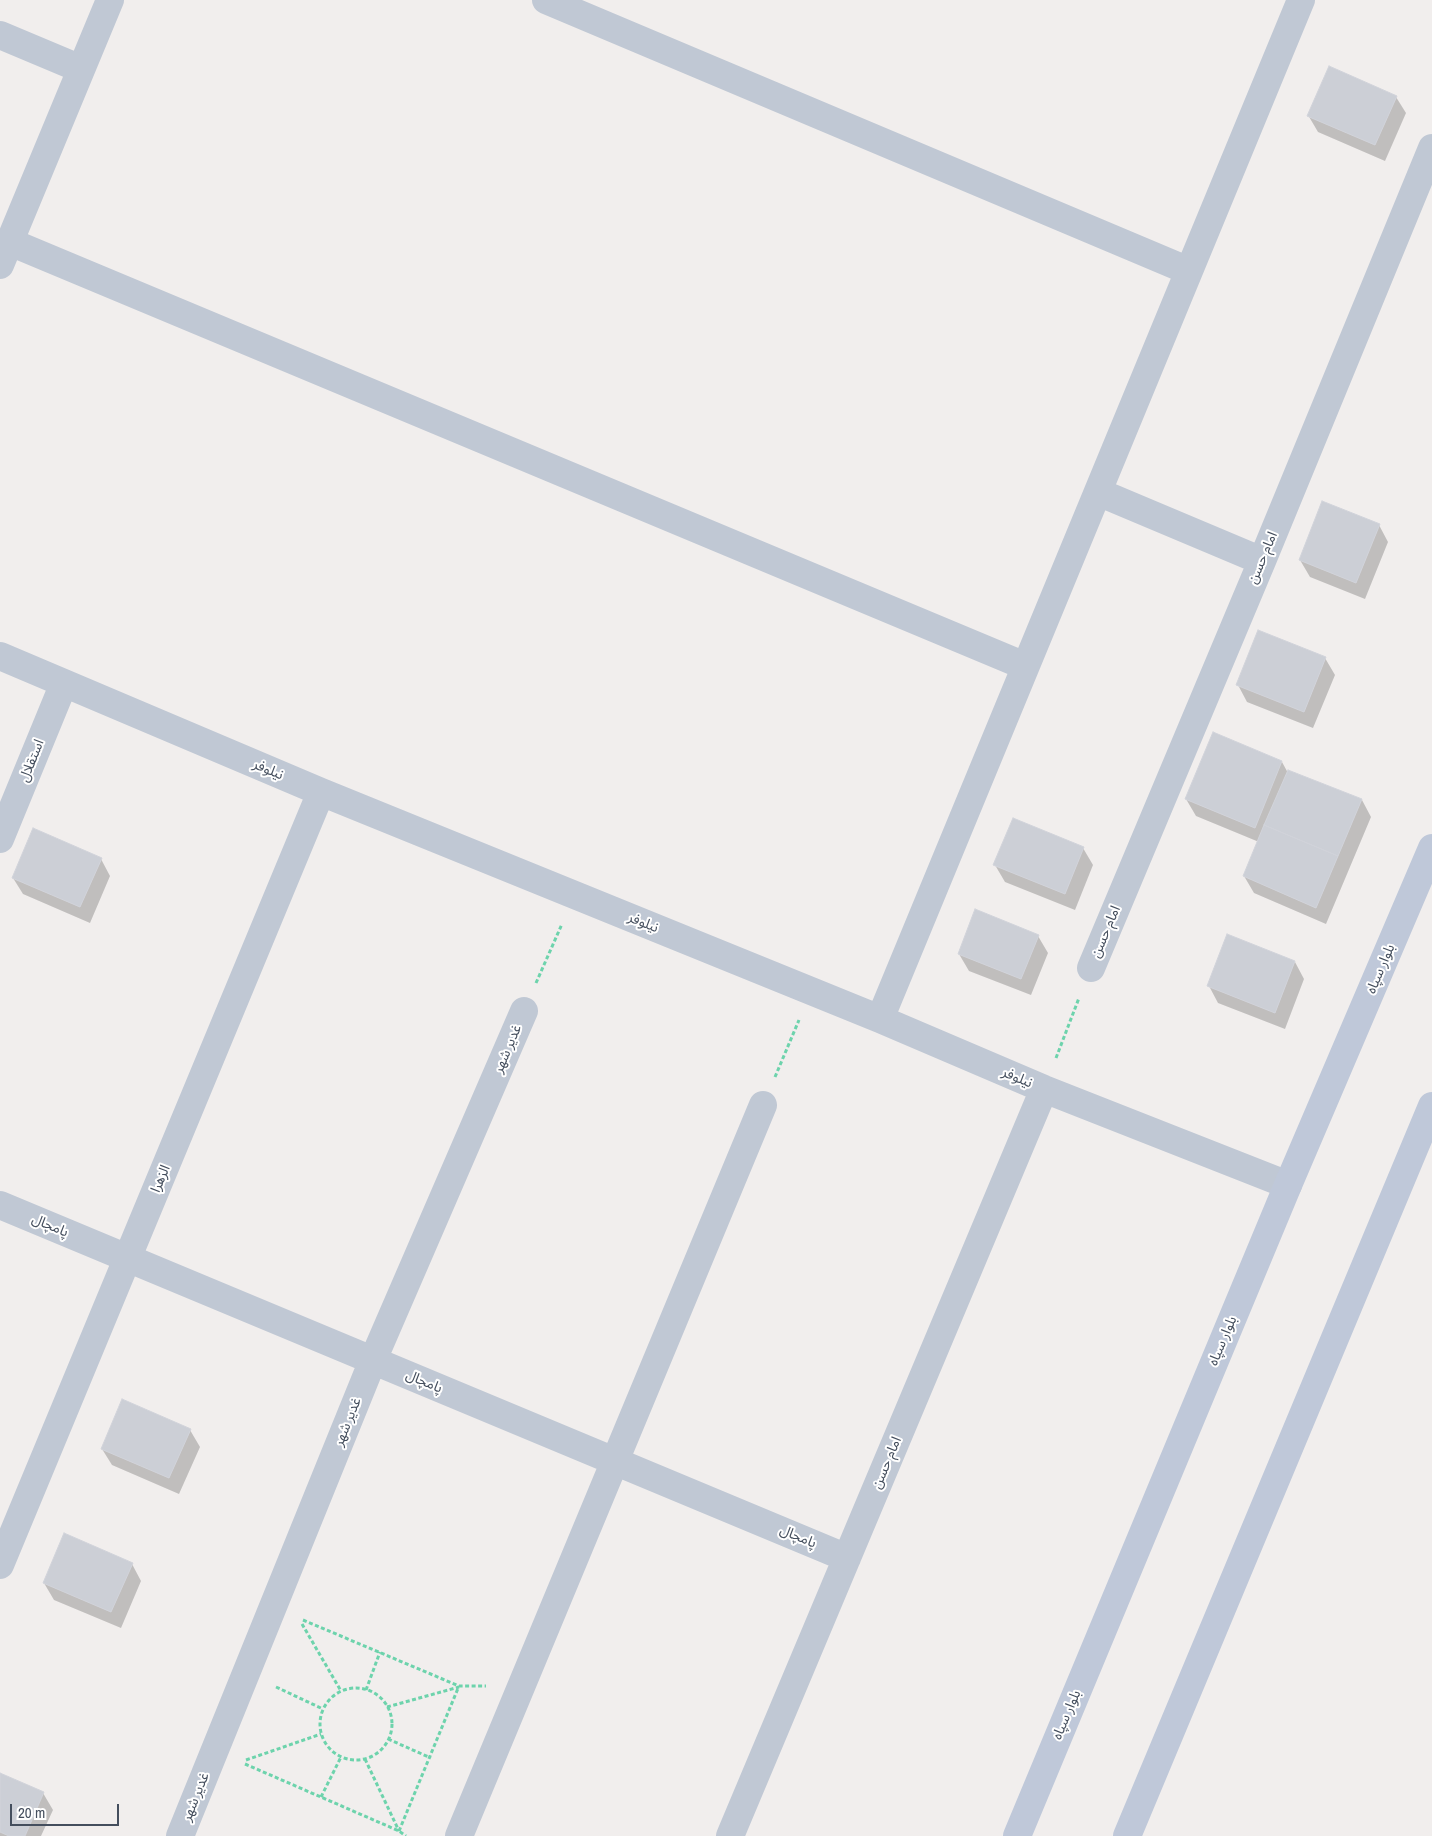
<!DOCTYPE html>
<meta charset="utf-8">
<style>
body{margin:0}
#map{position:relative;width:1432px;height:1836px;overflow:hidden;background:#f1eeed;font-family:"Archivo Narrow",sans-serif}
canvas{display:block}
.scale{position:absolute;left:10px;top:1804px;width:109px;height:22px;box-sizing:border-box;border:2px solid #444e5d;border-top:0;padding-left:6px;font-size:15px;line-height:18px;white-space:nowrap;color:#444e5d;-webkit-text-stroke:4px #fff;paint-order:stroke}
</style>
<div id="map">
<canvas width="1432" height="1836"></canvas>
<div class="scale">20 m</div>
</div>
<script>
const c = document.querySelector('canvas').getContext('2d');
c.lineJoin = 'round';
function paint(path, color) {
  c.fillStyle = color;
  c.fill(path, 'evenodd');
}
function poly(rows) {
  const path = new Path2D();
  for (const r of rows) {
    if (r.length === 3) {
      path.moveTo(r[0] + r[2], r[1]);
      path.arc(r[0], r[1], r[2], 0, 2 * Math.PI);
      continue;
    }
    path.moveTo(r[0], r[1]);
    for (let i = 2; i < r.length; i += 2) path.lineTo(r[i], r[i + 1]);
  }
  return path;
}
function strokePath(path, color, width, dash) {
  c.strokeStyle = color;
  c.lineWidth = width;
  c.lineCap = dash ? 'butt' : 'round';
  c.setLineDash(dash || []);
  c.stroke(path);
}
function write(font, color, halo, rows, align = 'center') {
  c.font = font + ' "Archivo Narrow","Noto Sans Arabic",sans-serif';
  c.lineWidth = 4;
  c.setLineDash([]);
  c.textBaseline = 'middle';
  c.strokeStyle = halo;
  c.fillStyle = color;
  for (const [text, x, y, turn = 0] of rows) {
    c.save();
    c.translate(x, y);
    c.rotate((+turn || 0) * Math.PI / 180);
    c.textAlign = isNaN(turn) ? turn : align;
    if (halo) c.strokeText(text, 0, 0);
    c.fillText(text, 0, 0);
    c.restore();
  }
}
paint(poly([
 [1396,97,1406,113,1385,161,1318,132,1308,115],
 [1379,525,1388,542,1365,599,1310,577,1300,560],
 [1325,658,1335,675,1313,728,1247,702,1238,685],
 [1282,762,1288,773,1362,800,1371,817,1326,924,1254,893,1244,876,1259,842,1196,816,1186,799],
 [1083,848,1093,865,1075,910,1005,882,995,865],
 [101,859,110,876,90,923,23,894,13,878],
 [1038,936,1048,953,1031,995,969,971,959,954],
 [1228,936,1295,962,1304,979,1285,1029,1218,1003,1209,986],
 [190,1430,200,1447,179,1494,112,1465,102,1449],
 [132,1564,141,1581,121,1628,54,1600,44,1583],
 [0,1775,43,1793,53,1810,41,1836,0,1836]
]), '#0003');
const building = poly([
 [1329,66,1397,96,1375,145,1307,116,1329,66],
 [1322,501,1380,524,1356,583,1299,560,1322,501],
 [1258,630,1326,657,1304,712,1236,685,1258,630],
 [1213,732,1282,761,1255,828,1185,799,1213,732],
 [1288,770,1362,799,1338,856,1264,825,1288,770],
 [1013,818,1084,847,1065,894,993,865,1013,818],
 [1264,825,1338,856,1316,908,1243,876,1264,825],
 [33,828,102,858,80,907,12,878,33,828],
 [975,909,1039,935,1021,979,958,954,975,909],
 [1227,934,1295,961,1275,1013,1207,986,1227,934],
 [122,1399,191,1429,169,1478,101,1449,122,1399],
 [64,1533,133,1563,111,1612,43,1583,64,1533],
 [0,1773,44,1792,25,1836,9,1836,0,1832,0,1773]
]);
paint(building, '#cccfd6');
strokePath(building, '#d1d3da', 1);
strokePath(poly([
 [536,983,562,924],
 [1056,1058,1079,998],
 [775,1077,799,1020],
 [303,1620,459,1686,486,1686],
 [302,1624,341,1691],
 [276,1687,323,1709],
 [356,1724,36],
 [366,1690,380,1652],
 [387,1707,459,1687],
 [388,1739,431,1758],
 [365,1759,399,1831],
 [246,1760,321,1734],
 [245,1764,399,1831,406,1836],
 [321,1797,341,1757],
 [399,1831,459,1686]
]), '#6dd3ac', 3, [4, 2.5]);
strokePath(poly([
 [546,0,1189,271],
 [0,35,81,69],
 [10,242,1025,666],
 [0,265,110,0],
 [1098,492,1262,561],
 [0,656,321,792,880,1019,1044,1089,1288,1185],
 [0,839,64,683],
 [1091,968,1262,561,1432,148],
 [880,1019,1301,0],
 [0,1205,847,1558],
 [0,1565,321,792],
 [180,1836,373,1360,524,1011],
 [459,1836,763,1105],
 [730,1836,1044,1089]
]), '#c0c8d4', 28);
strokePath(poly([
 [1017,1836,1288,1185,1432,848],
 [1127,1836,1432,1106]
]), '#bfc8d9', 28);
write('14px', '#444e5d', '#fff', [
 ["امام حسن",1263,558,-67],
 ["استقلال",32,761,-68],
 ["نیلوفر",268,770,23],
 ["نیلوفر",643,923,22],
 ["امام حسن",1106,932,-67],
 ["بلوار سپاه",1381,969,-67],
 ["غدیر شهر",508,1049,-67],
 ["نیلوفر",1017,1078,23],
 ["الزهرا",161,1179,-67],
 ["پامچال",50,1226,23],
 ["بلوار سپاه",1223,1341,-67],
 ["پامچال",424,1382,23],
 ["غدیر شهر",348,1422,-68],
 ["امام حسن",887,1463,-67],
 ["پامچال",798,1537,23],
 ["بلوار سپاه",1067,1715,-67],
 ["غدیر شهر",196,1797,-68]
]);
</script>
